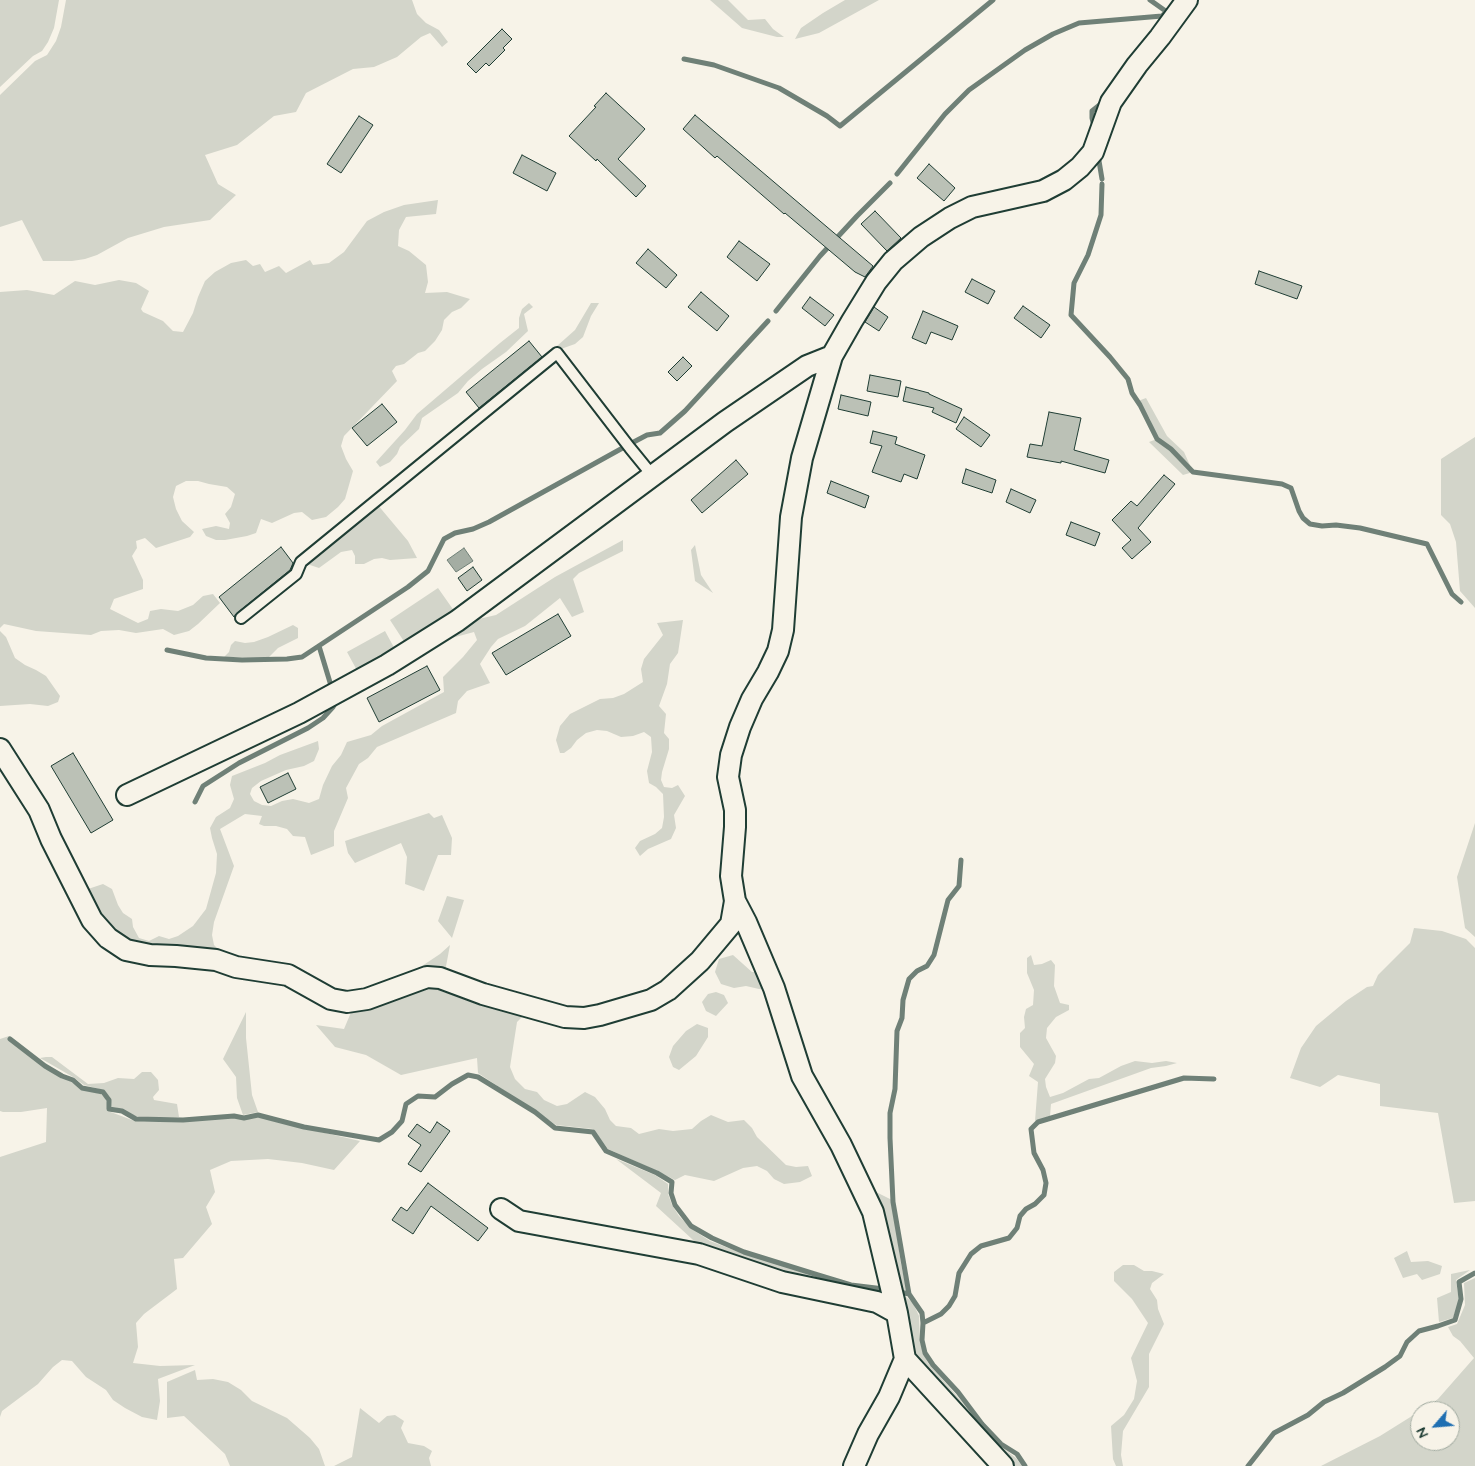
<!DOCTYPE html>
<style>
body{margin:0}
#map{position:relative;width:1475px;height:1466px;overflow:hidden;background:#f7f3e8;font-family:"Architects Daughter",sans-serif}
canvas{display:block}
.north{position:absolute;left:1410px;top:1401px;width:50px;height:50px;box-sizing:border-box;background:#f7f3e8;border:1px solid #a1aaa0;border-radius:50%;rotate:243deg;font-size:14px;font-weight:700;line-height:20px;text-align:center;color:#1f3d34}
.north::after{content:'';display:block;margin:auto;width:18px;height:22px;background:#1f6fb2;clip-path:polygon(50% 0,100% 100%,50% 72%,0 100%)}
</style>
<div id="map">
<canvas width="1475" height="1466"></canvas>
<div class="north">N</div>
</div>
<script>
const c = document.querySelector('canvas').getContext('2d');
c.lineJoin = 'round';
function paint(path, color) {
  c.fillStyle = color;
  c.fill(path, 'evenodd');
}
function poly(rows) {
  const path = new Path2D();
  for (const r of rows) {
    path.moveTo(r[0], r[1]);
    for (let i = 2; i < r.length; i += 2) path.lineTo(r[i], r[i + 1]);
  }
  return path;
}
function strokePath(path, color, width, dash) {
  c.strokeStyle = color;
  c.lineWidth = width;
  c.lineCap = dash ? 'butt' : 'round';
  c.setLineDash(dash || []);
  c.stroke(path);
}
paint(poly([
 [0,0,59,0,54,28,48,42,42,51,33,56,0,87],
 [66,0,412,0,417,14,426,23,439,30,448,42,442,47,430,33,421,37,397,57,374,67,353,69,306,93,296,112,274,116,237,145,205,155,218,184,236,195,210,220,164,227,128,238,97,255,85,259,72,261,43,261,22,220,0,227,0,95,35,61,47,55,56,41,61,27],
 [710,0,728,0,748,20,765,19,773,29,784,37,777,37,742,28],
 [845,0,879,0,819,33,795,39,801,28,823,13],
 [438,200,436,214,406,217,399,230,398,246,409,251,426,265,428,282,425,293,447,292,470,299,461,308,452,312,444,320,442,330,435,341,425,351,418,353,404,364,396,366,392,371,397,381,344,436,341,446,346,459,353,471,345,499,338,507,326,517,312,520,302,512,294,513,272,523,261,519,256,533,247,536,225,540,216,540,206,536,202,529,216,526,229,529,230,523,225,514,231,507,235,494,227,487,209,484,198,481,186,481,176,486,173,497,176,509,182,521,194,532,190,537,156,548,145,538,136,541,137,548,132,556,143,580,143,589,114,599,110,609,138,623,148,619,150,611,161,609,178,611,193,605,203,596,213,594,220,603,198,624,189,631,174,635,163,629,136,633,119,630,101,631,91,635,36,631,4,624,0,628,0,292,27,290,54,295,75,281,95,285,119,280,136,283,149,291,141,309,143,312,163,321,173,331,183,332,193,313,198,297,205,281,215,272,231,263,246,260,253,266,260,264,265,272,279,266,286,273,310,260,313,265,329,263,344,252,367,221,384,212,404,205],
 [529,303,533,307,524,314,528,331,506,352,482,369,468,381,458,393,422,418,419,429,400,447,397,454,390,462,380,467,376,462,405,430,417,414,500,343,519,328,519,318,522,309],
 [591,303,599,303,591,316,583,337,575,344,558,350,557,346,575,330],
 [1146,398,1167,436,1184,452,1193,472,1183,475,1149,442,1157,439,1150,419,1138,401],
 [1475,437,1475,608,1460,591,1456,542,1450,524,1441,515,1441,459],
 [377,504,408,541,417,558,390,560,382,558,374,559,364,564,355,564,355,556,352,550,341,552,319,568,304,563],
 [623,540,623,551,579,573,573,579,584,612,572,617,560,598,525,626,498,639,491,647,480,664,490,683,467,691,458,701,456,713,377,747,368,758,359,764,346,788,348,798,334,831,334,846,311,855,305,837,293,836,287,829,276,826,264,826,259,824,262,816,245,814,220,829,234,866,214,922,212,935,214,945,219,950,231,956,165,951,113,935,82,891,103,884,112,889,118,905,123,913,132,919,133,927,139,938,149,941,159,936,169,939,178,936,193,926,206,909,216,873,217,854,212,838,210,828,216,817,230,808,234,799,230,785,232,776,265,763,280,755,318,741,319,749,314,761,304,766,286,770,261,781,252,788,250,794,254,801,262,805,271,806,282,801,293,799,309,803,319,799,323,785,332,766,341,755,347,742,371,735,382,726,444,692,443,677,463,657,477,640,474,632,444,640,470,621,496,615,555,577],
 [695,545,701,575,713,593,695,581,691,550],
 [438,588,457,615,407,646,390,620],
 [683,620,678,653,670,664,667,684,659,706,666,714,664,733,669,739,669,749,662,772,661,780,664,787,672,788,678,785,685,796,674,815,676,828,671,839,648,849,640,856,635,848,640,841,655,834,662,828,664,817,663,794,656,787,649,783,647,771,652,752,651,737,644,732,633,736,621,737,607,731,597,730,586,733,577,740,571,748,564,753,560,753,556,740,560,726,570,714,600,699,613,698,624,694,643,682,641,669,644,659,663,635,657,623],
 [293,625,298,628,298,638,278,648,268,658,224,657,229,652,231,645,235,641,245,643,254,642,268,637],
 [0,631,6,637,15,658,25,665,36,670,46,676,60,696,58,702,48,706,30,704,0,706],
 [385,631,397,653,359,674,347,652],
 [429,813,434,818,442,815,452,838,451,855,438,855,424,891,405,884,407,857,401,843,355,863,348,853,345,841],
 [1475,823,1475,937,1465,928,1457,877],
 [447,896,464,900,452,938,438,921],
 [1414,928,1442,931,1466,939,1475,948,1475,1201,1454,1203,1438,1113,1380,1106,1380,1084,1338,1075,1320,1087,1290,1078,1301,1048,1316,1026,1346,1001,1367,987,1373,986,1378,975,1410,943],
 [450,945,444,977,395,979,422,966,440,954],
 [733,955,752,972,763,972,770,990,759,989,746,986,734,988,721,984,715,972,719,959],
 [1031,955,1034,965,1042,964,1051,960,1055,965,1054,986,1060,1003,1069,1005,1069,1010,1056,1017,1047,1028,1046,1038,1056,1056,1055,1063,1045,1079,1046,1087,1050,1097,1063,1093,1089,1079,1099,1078,1121,1066,1135,1061,1152,1063,1166,1061,1177,1063,1166,1066,1151,1068,1051,1104,1050,1116,1035,1121,1038,1082,1029,1076,1034,1064,1020,1047,1020,1033,1025,1028,1024,1017,1026,1009,1033,1005,1034,990,1027,973,1027,958],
 [426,985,446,993,476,997,526,1013,517,1022,510,1067,515,1079,525,1089,537,1092,544,1100,557,1106,567,1104,585,1092,595,1097,605,1109,610,1120,616,1126,631,1128,639,1134,659,1129,673,1131,692,1129,701,1121,711,1115,728,1122,744,1120,752,1128,757,1137,786,1165,796,1167,808,1166,812,1176,800,1182,784,1184,774,1179,767,1171,757,1166,743,1168,714,1181,685,1175,675,1180,657,1171,608,1149,593,1129,556,1125,478,1073,477,1058,401,1075,366,1055,335,1047,316,1025,344,1029,352,1010],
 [716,992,724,995,728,1003,716,1016,706,1011,702,1002,708,994],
 [246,1012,246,1038,252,1095,258,1112,243,1115,237,1098,236,1077,223,1059],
 [697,1024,708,1028,708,1037,696,1056,679,1070,673,1067,669,1057,673,1046,686,1031],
 [9,1036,11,1040,45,1068,72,1082,82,1089,101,1094,105,1098,107,1102,108,1111,132,1120,144,1122,183,1121,235,1118,244,1120,257,1116,273,1121,360,1141,334,1170,302,1163,268,1159,231,1161,210,1170,215,1192,206,1207,212,1224,183,1258,174,1259,177,1289,144,1314,136,1323,138,1347,133,1363,160,1366,195,1365,158,1379,160,1401,157,1420,142,1417,125,1408,113,1400,106,1390,86,1377,72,1361,62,1360,53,1367,38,1384,2,1411,0,1417,0,1157,46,1142,47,1108,21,1112,3,1112,0,1111,0,1039],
 [46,1057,52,1057,88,1084,104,1083,118,1078,134,1079,142,1072,151,1072,158,1080,159,1090,153,1097,154,1100,177,1104,179,1117,142,1118,130,1114,122,1109,112,1107,110,1097,103,1090,84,1085,73,1077,40,1058],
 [616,1159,655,1175,668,1184,668,1194,672,1205,679,1216,693,1230,710,1241,744,1254,849,1286,888,1293,889,1299,837,1289,704,1250,656,1206,661,1193],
 [872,1190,892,1200,901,1264,907,1291,896,1290],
 [1407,1251,1411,1262,1428,1261,1442,1266,1440,1274,1422,1280,1417,1274,1403,1278,1394,1258],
 [1123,1265,1134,1265,1144,1271,1152,1271,1164,1274,1152,1283,1150,1289,1157,1300,1158,1309,1164,1324,1149,1354,1149,1387,1123,1431,1121,1455,1123,1466,1116,1466,1113,1459,1111,1426,1124,1415,1134,1399,1137,1381,1131,1358,1148,1323,1132,1299,1114,1281,1114,1272],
 [1470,1270,1456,1280,1459,1301,1453,1318,1439,1322,1437,1298,1451,1292,1451,1274],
 [1475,1278,1475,1466,1321,1466,1380,1436,1420,1411,1420,1441,1450,1441,1450,1411,1421,1411,1438,1399,1474,1358,1460,1341,1453,1336,1448,1327,1457,1324,1465,1305,1464,1283],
 [898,1296,906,1297,913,1303,919,1316,920,1340,923,1353,928,1363,957,1396,981,1425,999,1445,1016,1458,1022,1466,1012,1466,915,1360],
 [195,1370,197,1380,213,1379,228,1382,241,1390,252,1401,287,1418,310,1438,319,1449,325,1466,230,1466,225,1454,184,1416,167,1418,167,1382],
 [360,1408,379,1423,387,1416,395,1415,404,1421,401,1428,408,1443,424,1446,432,1451,429,1458,431,1466,334,1466,352,1457]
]), '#d3d5ca');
const water = poly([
 [464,548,473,561,456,572,447,560,464,548]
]);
paint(water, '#a4ada3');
strokePath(water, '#6f8077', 1);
strokePath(poly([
 [1150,0,1167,12],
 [684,59,714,65,779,88,827,116,840,126,993,0],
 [1094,127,1092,118,1092,111,1102,103],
 [1098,155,1102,179],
 [897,174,945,114,969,90,1025,50,1053,34,1079,23,1162,16,1168,10],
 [1102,184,1101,215,1088,255,1074,283,1071,315,1110,357,1128,379,1132,393,1140,405,1157,439,1171,449,1193,472,1282,484,1291,488,1299,511,1303,518,1310,524,1322,526,1336,525,1360,528,1427,544,1452,594,1461,602],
 [776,311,820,256,857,216,890,183],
 [319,646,332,689],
 [167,650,206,658,242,660,287,659,302,657,408,587,428,571,444,539,455,533,473,529,489,522,628,445,647,435,660,433,685,411,768,321],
 [195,802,203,786,239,763,308,728,323,718,333,707,337,700],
 [10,1039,45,1066,62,1076,73,1080,82,1088,103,1092,109,1100,109,1109,122,1111,136,1119,183,1120,234,1116,244,1118,258,1115,304,1127,379,1140,392,1132,402,1121,406,1104,418,1096,435,1097,452,1084,468,1075,478,1077,535,1112,555,1128,593,1132,606,1151,657,1173,672,1182,671,1193,675,1205,691,1226,712,1238,744,1252,818,1275,851,1285,884,1289],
 [900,1292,909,1294,922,1313,923,1323,922,1340,925,1353,933,1365,958,1392,982,1424,1001,1444,1017,1454,1025,1466],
 [909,1294,893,1202,890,1138,890,1113,895,1089,897,1031,902,1018,903,1000,909,979,917,971,927,966,934,955,948,900,959,886,961,860],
 [923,1323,941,1314,949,1306,955,1296,959,1273,971,1254,981,1246,1009,1238,1017,1228,1020,1216,1026,1209,1035,1204,1044,1195,1046,1183,1043,1170,1034,1153,1031,1129,1038,1122,1184,1078,1214,1079],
 [1248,1466,1274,1433,1308,1415,1324,1402,1343,1393,1385,1367,1400,1356,1407,1342,1419,1331,1438,1326,1455,1320,1461,1299,1459,1282,1475,1273]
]), '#6f8077', 5);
const building = poly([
 [502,29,512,39,503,48,505,50,489,66,486,63,476,73,467,64,502,29],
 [606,93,645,129,618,159,646,186,636,197,597,159,596,161,569,136,596,107,594,106,606,93],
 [695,115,873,266,865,277,855,272,785,213,784,214,717,156,715,158,683,129,695,115],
 [359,116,373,125,341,173,327,164,359,116],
 [522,155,556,173,547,191,513,173,522,155],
 [929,164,955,188,944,201,917,178,929,164],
 [875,211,901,238,887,251,861,224,875,211],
 [739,241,770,264,757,281,727,257,739,241],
 [648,249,677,275,666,288,636,263,648,249],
 [1259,271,1302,286,1297,299,1255,284,1259,271],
 [972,279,995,291,988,304,965,292,972,279],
 [701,292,729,316,717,331,688,307,701,292],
 [810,297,834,315,825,326,802,308,810,297],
 [1023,306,1050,325,1041,338,1014,318,1023,306],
 [874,307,888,317,879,331,865,322,874,307],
 [923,311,958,326,952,340,931,332,926,344,912,338,923,311],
 [529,341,542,357,479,408,466,392,529,341],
 [683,357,692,366,677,381,668,372,683,357],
 [870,375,901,381,898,397,867,391,870,375],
 [906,387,929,393,929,394,962,409,956,423,932,412,934,408,903,401,906,387],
 [841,395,871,402,868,416,838,409,841,395],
 [382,404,397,422,367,446,352,428,382,404],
 [1049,412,1081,418,1074,450,1109,460,1105,473,1061,461,1061,463,1027,457,1030,444,1042,446,1049,412],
 [964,417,990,435,981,447,956,429,964,417],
 [873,431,897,437,895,444,925,455,917,479,904,474,901,482,872,472,882,446,870,443,873,431],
 [736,460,748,474,702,513,691,500,736,460],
 [966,469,996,480,992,493,962,483,966,469],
 [1164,475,1175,484,1138,528,1151,542,1132,559,1122,548,1131,540,1112,520,1131,501,1137,506,1164,475],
 [831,481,869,496,865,508,827,493,831,481],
 [1011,489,1036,500,1030,513,1006,502,1011,489],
 [1071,522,1100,533,1095,546,1066,535,1071,522],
 [281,547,293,563,290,570,237,613,234,617,219,597,281,547],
 [473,567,482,580,467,591,458,578,473,567],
 [558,614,571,636,506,675,492,653,558,614],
 [427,666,440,690,379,722,367,698,427,666],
 [73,753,113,820,91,833,51,766,73,753],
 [288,773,296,789,268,803,260,787,288,773],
 [437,1122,450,1131,421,1172,408,1164,421,1145,408,1136,417,1124,430,1133,437,1122],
 [428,1183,488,1228,478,1241,431,1206,413,1234,392,1220,401,1207,407,1211,428,1183]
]);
paint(building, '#bbc1b6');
strokePath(building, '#1f3d34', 1);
const service = poly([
 [241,618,296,574,301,562,557,353,630,448,652,475]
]);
const minor = poly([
 [0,749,39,810,51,839,92,920,108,938,126,950,150,955,176,956,216,960,236,967,288,975,331,999,347,1002,367,999,427,977,440,978,483,994,565,1017,584,1018,600,1015,651,1000,668,990,700,961,731,924,735,901],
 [127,795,299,713,387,665,457,621,725,422,807,366,832,356],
 [501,1209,519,1221,699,1254,782,1282,877,1302,897,1313],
 [905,1359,1003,1466],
 [854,1466,868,1434,889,1397,905,1359,897,1313,873,1212,841,1145,802,1076,774,988,746,922,735,901,731,876,735,827,735,810,728,777,731,755,740,727,752,699,768,672,778,651,783,630,791,517,802,458,832,356,852,321,876,282,893,261,921,237,950,218,972,207,1043,191,1064,180,1080,167,1093,152,1111,102,1137,65,1160,37,1187,0]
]);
strokePath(service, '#1f3d34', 14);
strokePath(minor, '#1f3d34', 24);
strokePath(service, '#f7f3e8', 10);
strokePath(minor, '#f7f3e8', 20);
</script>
